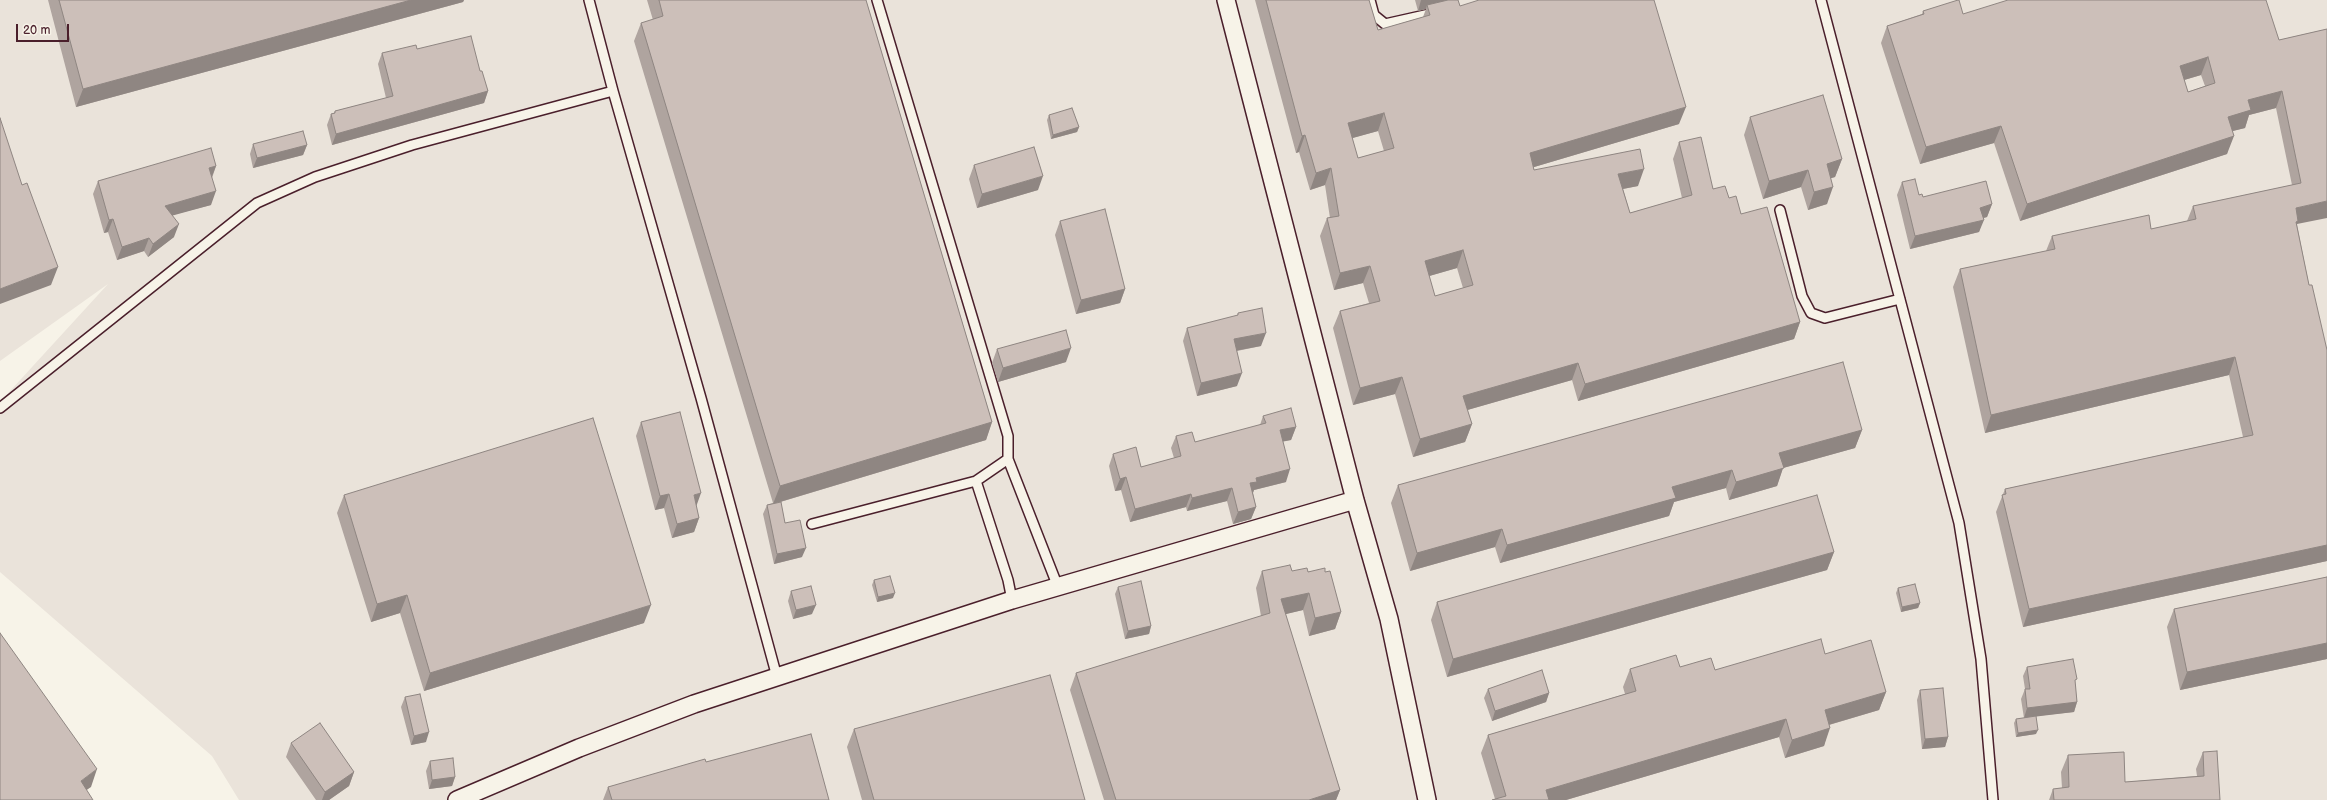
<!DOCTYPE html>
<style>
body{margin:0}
#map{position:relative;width:2327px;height:800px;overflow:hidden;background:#f7f3e8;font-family:"Balsamiq Sans",sans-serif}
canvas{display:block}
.scale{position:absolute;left:16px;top:24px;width:53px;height:18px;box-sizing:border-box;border:2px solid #4a1f2b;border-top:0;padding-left:5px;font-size:12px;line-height:14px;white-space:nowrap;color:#4a1f2b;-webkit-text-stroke:3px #f7f3e8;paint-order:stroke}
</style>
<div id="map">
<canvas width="2327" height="800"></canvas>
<div class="scale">20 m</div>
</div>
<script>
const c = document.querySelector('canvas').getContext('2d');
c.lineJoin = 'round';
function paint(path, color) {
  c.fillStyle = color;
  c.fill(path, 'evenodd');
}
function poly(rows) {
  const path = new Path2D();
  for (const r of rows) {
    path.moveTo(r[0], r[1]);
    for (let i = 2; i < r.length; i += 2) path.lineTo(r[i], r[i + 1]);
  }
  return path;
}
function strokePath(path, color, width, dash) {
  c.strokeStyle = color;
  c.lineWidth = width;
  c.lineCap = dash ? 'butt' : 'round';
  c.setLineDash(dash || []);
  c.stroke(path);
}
paint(poly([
 [0,0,2327,0,2327,800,239,800,212,756,0,572,0,402,108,284,0,361]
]), '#eae3da');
const service = poly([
 [589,0,613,91,701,398,777,677],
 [877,0,1008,436,1008,459,976,481,1008,580,1012,600],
 [1370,0,1374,15,1385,24,1434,13],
 [1821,0,1959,523,1981,659,1993,800],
 [1780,210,1802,296,1811,313,1825,318,1900,299],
 [0,408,257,203,315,177,412,145,613,91],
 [1008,459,1058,587],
 [812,524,976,481]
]);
const minor = poly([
 [1226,0,1355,500,1389,619,1427,800],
 [457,800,579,748,694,704,1012,600,1355,500]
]);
strokePath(service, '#4a1f2b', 12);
strokePath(minor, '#4a1f2b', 20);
strokePath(service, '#f7f3e8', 9);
strokePath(minor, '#f7f3e8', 17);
paint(poly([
 [48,0,464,0,463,2,76,107],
 [647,0,866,0,992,422,986,440,777,503,785,523,802,557,774,564,763,514,767,505,773,503,634,41,641,23,653,20],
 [1255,0,1369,0,1378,30,1423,17,1426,9,1418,11,1415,0,1458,0,1460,6,1679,124,1534,167,1534,170,1638,186,1623,189,1630,213,1682,198,1673,159,1679,142,1713,189,1729,198,1741,214,1800,322,1794,339,1578,401,1572,380,1467,410,1472,424,1465,442,1413,457,1395,394,1353,405,1333,328,1340,311,1369,303,1363,283,1334,290,1320,236,1327,218,1330,218,1325,185,1310,190,1299,152,1296,153],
 [1378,131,1384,151,1358,158,1352,138],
 [1457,268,1463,288,1435,296,1429,276],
 [1923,11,2279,40,2327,29,2297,225,2309,285,2327,350,2327,561,2023,627,1996,512,2005,489,2243,437,2229,375,1985,433,1953,287,1960,269,2046,251,2052,236,2151,229,2187,221,2193,206,2292,185,2276,108,2249,115,2245,128,2232,131,2227,154,2020,221,1994,143,1920,164,1881,43,1887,26,1922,14],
 [2201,75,2205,86,2188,92,2184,80],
 [417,49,480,71,488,91,484,103,332,145,327,125,331,114,334,113,335,111,386,98,378,64,382,53],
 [1049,115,1079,127,1077,132,1051,139,1047,120],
 [1750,117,1842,159,1835,177,1831,178,1827,204,1808,210,1801,187,1763,199,1744,135],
 [253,144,307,145,303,155,253,168,250,154],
 [974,165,1038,190,977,208,969,179],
 [216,166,212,178,211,205,172,215,174,237,148,257,144,251,117,260,108,232,104,233,93,194,98,181],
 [1902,182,1923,197,1992,204,1987,217,1983,218,1979,232,1910,249,1897,195],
 [1060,221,1125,289,1120,303,1076,314,1055,235],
 [1238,313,1261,346,1237,351,1237,386,1197,396,1183,341,1187,328,1237,316],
 [997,349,1066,362,998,382,992,363],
 [1263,416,1296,427,1291,440,1283,441,1286,482,1254,490,1253,493,1256,507,1251,519,1233,524,1227,501,1187,511,1186,507,1130,522,1121,490,1115,491,1109,466,1113,454,1141,467,1174,458,1171,448,1176,436,1195,442,1260,425],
 [641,422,696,506,699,518,694,532,672,538,664,508,655,510,636,436],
 [1862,430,1855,448,1783,468,1777,486,1729,500,1726,488,1674,502,1669,516,1500,563,1495,547,1410,571,1391,503,1398,485],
 [344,495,644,623,424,691,400,613,371,622,337,513],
 [1834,552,1827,570,1447,677,1431,620,1437,602],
 [1262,571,1325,572,1341,612,1335,629,1309,636,1303,610,1285,614,1340,790,1336,800,1104,800,1070,690,1076,673,1261,616,1256,588],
 [2327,577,2327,659,2180,690,2167,627,2174,609],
 [874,580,893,598,877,602,872,585],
 [1118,587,1151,626,1149,634,1125,639,1115,594],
 [1898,588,1920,603,1918,608,1901,612,1896,593],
 [791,591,812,614,793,619,788,601],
 [1825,654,1886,692,1879,710,1829,725,1824,746,1785,758,1779,737,1566,800,1492,800,1495,799,1481,753,1488,735,1625,694,1623,687,1630,669,1680,667,1715,670],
 [2027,667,2075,684,2077,702,2074,712,2036,716,2036,734,2016,737,2014,723,2016,719,2024,718,2021,699,2025,689,2023,676],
 [1488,689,1549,693,1546,702,1492,721,1484,698],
 [1920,690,1948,737,1945,747,1922,749,1917,700],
 [405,697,426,742,411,745,401,707],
 [854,729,1085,800,862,800,847,747],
 [291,743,354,772,349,786,329,800,316,800,286,757],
 [2203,752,2220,800,2049,800,2053,789,2062,788,2061,772,2068,755,2125,782,2197,776,2196,769],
 [430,761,455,777,452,786,429,789,426,771],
 [706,762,829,800,603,800,608,787]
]), '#afa49f');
paint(poly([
 [411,0,464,0,463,2,76,107,83,89],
 [1421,0,1449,0,1427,5,1426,9,1418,11],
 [2208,57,2201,75,2174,83,2180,66],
 [488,91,484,103,332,145,336,134],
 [2282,91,2276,108,2249,115,2245,128,2221,134,2228,117,2248,100],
 [1686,107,1679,124,1524,170,1530,153],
 [1384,113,1378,131,1342,141,1348,123],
 [2001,126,1994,143,1920,164,1926,147],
 [1079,127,1077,132,1051,139,1053,135],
 [1305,135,1299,152,1296,153,1302,136],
 [2234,136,2227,154,2020,221,2027,204],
 [307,145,303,155,253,168,257,158],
 [1842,159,1835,177,1821,181,1827,164],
 [216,166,211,179,209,168],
 [1331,168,1325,185,1310,190,1316,173],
 [1644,169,1638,186,1612,191,1618,174],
 [1808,170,1801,187,1763,199,1769,181],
 [1043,176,1038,190,977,208,982,194],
 [1833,187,1827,204,1808,210,1814,192],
 [216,191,211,205,160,219,165,206],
 [2327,201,2327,218,2297,224,2292,239,2296,208],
 [1992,204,1987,217,1976,220,1980,208],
 [113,219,108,232,104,233,109,220],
 [1984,220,1979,232,1910,249,1915,236],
 [179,224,174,237,148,257,153,244],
 [149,238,144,251,117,260,122,247],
 [1463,250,1457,268,1419,279,1425,261],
 [1370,266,1363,283,1334,290,1340,273],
 [58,267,51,285,0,304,0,289],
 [1125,289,1120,303,1076,314,1081,300],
 [1800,322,1794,339,1578,401,1585,384],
 [1266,333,1261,346,1229,352,1234,339],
 [1071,348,1066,362,998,382,1003,368],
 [2235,357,2229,375,1985,433,1991,415],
 [1578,363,1572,380,1457,413,1463,396],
 [1242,373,1237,386,1197,396,1201,383],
 [1402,377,1395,394,1353,405,1360,388],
 [992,422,986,440,773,504,780,486],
 [1472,424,1465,442,1413,457,1420,439],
 [1296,427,1291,440,1276,443,1280,430],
 [1862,430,1855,448,1783,468,1777,486,1729,500,1736,482,1779,453],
 [1290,469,1286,482,1254,490,1252,495,1250,483,1256,478],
 [1732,470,1726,488,1674,502,1669,516,1500,563,1507,545,1672,487],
 [1126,477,1121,490,1115,491,1120,479],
 [1232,488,1227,501,1187,511,1192,498],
 [701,493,696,507,694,495],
 [669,494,664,508,655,510,660,496],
 [1191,494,1186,507,1130,522,1135,509],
 [1256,507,1251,519,1233,524,1238,512],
 [699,518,694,532,672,538,677,524],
 [1502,529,1495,547,1410,571,1417,553],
 [2327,545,2327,561,2023,627,2029,609],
 [806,548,802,557,774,564,777,554],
 [1834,552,1827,570,1447,677,1453,659],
 [895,593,893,598,877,602,878,597],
 [1309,593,1303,610,1274,617,1281,599],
 [407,595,400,613,371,622,377,604],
 [1920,603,1918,608,1901,612,1902,607],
 [651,605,644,623,424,691,430,673],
 [816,605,812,614,793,619,796,610],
 [1341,612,1335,629,1309,636,1315,618],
 [1151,626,1149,634,1125,639,1128,631],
 [2327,643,2327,659,2180,690,2187,672],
 [1886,692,1879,710,1818,728,1825,710],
 [1549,693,1546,702,1492,721,1495,711],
 [2077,702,2074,712,2024,718,2027,708],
 [1786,719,1779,737,1566,800,1542,800,1546,790],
 [1830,728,1824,746,1785,758,1792,740],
 [2038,730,2036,734,2016,737,2018,733],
 [429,732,426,742,411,745,414,736],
 [1948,737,1945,747,1922,749,1925,739],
 [97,769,91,787,75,798,81,781],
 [354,772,349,786,329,800,322,800,325,792],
 [455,777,452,786,429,789,432,780],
 [1340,790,1336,800,1309,800]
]), '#8f8682');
const building = poly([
 [59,0,411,0,83,89,59,0],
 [659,0,866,0,992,422,780,486,641,23,663,16,659,0],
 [1266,0,1369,0,1378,30,1430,15,1427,5,1448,0,1458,0,1460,6,1479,0,1654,0,1686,107,1530,153,1534,170,1640,149,1644,169,1618,174,1630,213,1692,195,1679,142,1701,137,1713,189,1725,186,1729,198,1736,196,1741,214,1767,207,1800,322,1585,384,1578,363,1463,396,1472,424,1420,439,1402,377,1360,388,1340,311,1380,301,1370,266,1340,273,1327,218,1339,216,1331,168,1316,173,1305,135,1302,136,1266,0],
 [1384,113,1394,148,1358,158,1348,123,1384,113],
 [1463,250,1473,285,1435,296,1425,261,1463,250],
 [1958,0,1959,0,1963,14,2008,0,2266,0,2279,40,2327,29,2327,201,2296,208,2298,221,2296,222,2309,285,2312,285,2327,350,2327,545,2029,609,2002,495,2006,494,2005,489,2253,435,2235,357,1991,415,1960,269,2055,249,2052,236,2149,215,2151,229,2196,219,2193,206,2301,183,2282,91,2248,100,2251,110,2228,117,2234,136,2027,204,2001,126,1926,147,1887,26,1924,14,1923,11,1958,0],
 [2208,57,2215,83,2188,92,2180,66,2208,57],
 [471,36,480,71,482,71,488,91,336,134,331,114,335,113,335,111,393,96,382,53,416,45,417,49,471,36],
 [1823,95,1842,159,1827,164,1833,187,1814,192,1808,170,1769,181,1750,117,1823,95],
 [1072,108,1079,127,1053,135,1049,115,1072,108],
 [0,118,22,185,27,183,58,267,0,289,0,118],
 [303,131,307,145,257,158,253,144,303,131],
 [1034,147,1043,176,982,194,974,165,1034,147],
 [211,148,216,166,209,168,216,191,165,206,179,224,153,244,149,238,122,247,113,219,109,220,98,181,211,148],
 [1915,179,1919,195,1922,194,1923,197,1986,181,1992,204,1980,208,1984,220,1915,236,1902,182,1915,179],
 [1105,209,1125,289,1081,300,1060,221,1105,209],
 [1262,308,1266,333,1234,339,1242,373,1201,383,1187,328,1238,315,1238,313,1262,308],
 [1066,330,1071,348,1003,368,997,349,1066,330],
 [1843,362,1862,430,1779,453,1784,468,1736,482,1732,470,1672,487,1676,498,1507,545,1502,529,1417,553,1398,485,1843,362],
 [1291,408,1296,427,1280,430,1290,469,1256,478,1257,482,1250,483,1256,507,1238,512,1232,488,1192,498,1191,494,1135,509,1126,477,1120,479,1113,454,1136,447,1141,467,1181,456,1176,436,1192,432,1195,442,1266,423,1263,416,1291,408],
 [680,412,701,493,694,495,699,518,677,524,669,494,660,496,641,422,680,412],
 [593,418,651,605,430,673,407,595,377,604,344,495,593,418],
 [1817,495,1834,552,1453,659,1437,602,1817,495],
 [781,502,785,523,800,520,806,548,777,554,767,505,781,502],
 [1290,565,1292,571,1307,568,1308,572,1325,568,1325,572,1330,571,1341,612,1315,618,1309,593,1281,599,1340,790,1309,800,1116,800,1076,673,1270,613,1262,571,1290,565],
 [890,576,895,593,878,597,874,580,890,576],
 [2327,577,2327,643,2187,672,2174,609,2327,577],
 [1141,581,1151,626,1128,631,1118,587,1141,581],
 [1915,584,1920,603,1902,607,1898,588,1915,584],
 [811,586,816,605,796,610,791,591,811,586],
 [0,633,97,769,81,781,93,800,0,800,0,633],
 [1821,639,1825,654,1871,640,1886,692,1825,710,1830,728,1792,740,1786,719,1546,790,1549,800,1492,800,1506,796,1488,735,1636,691,1630,669,1676,655,1680,667,1711,658,1715,670,1821,639],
 [2073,659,2077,679,2075,680,2077,702,2027,708,2025,689,2030,689,2027,667,2073,659],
 [1542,670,1549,693,1495,711,1488,689,1542,670],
 [1050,675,1085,800,874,800,854,729,1050,675],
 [1943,688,1948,737,1925,739,1920,690,1943,688],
 [420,694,429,732,414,736,405,697,420,694],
 [2036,716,2038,730,2018,733,2016,719,2036,716],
 [320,723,354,772,325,792,291,743,320,723],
 [811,734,829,800,612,800,608,787,705,759,706,762,811,734],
 [2217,751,2220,800,2054,800,2053,789,2069,787,2068,755,2124,752,2125,782,2204,776,2203,752,2217,751],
 [453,758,455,777,432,780,430,761,453,758]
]);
paint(building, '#ccbfb9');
strokePath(building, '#8f8682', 1);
</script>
